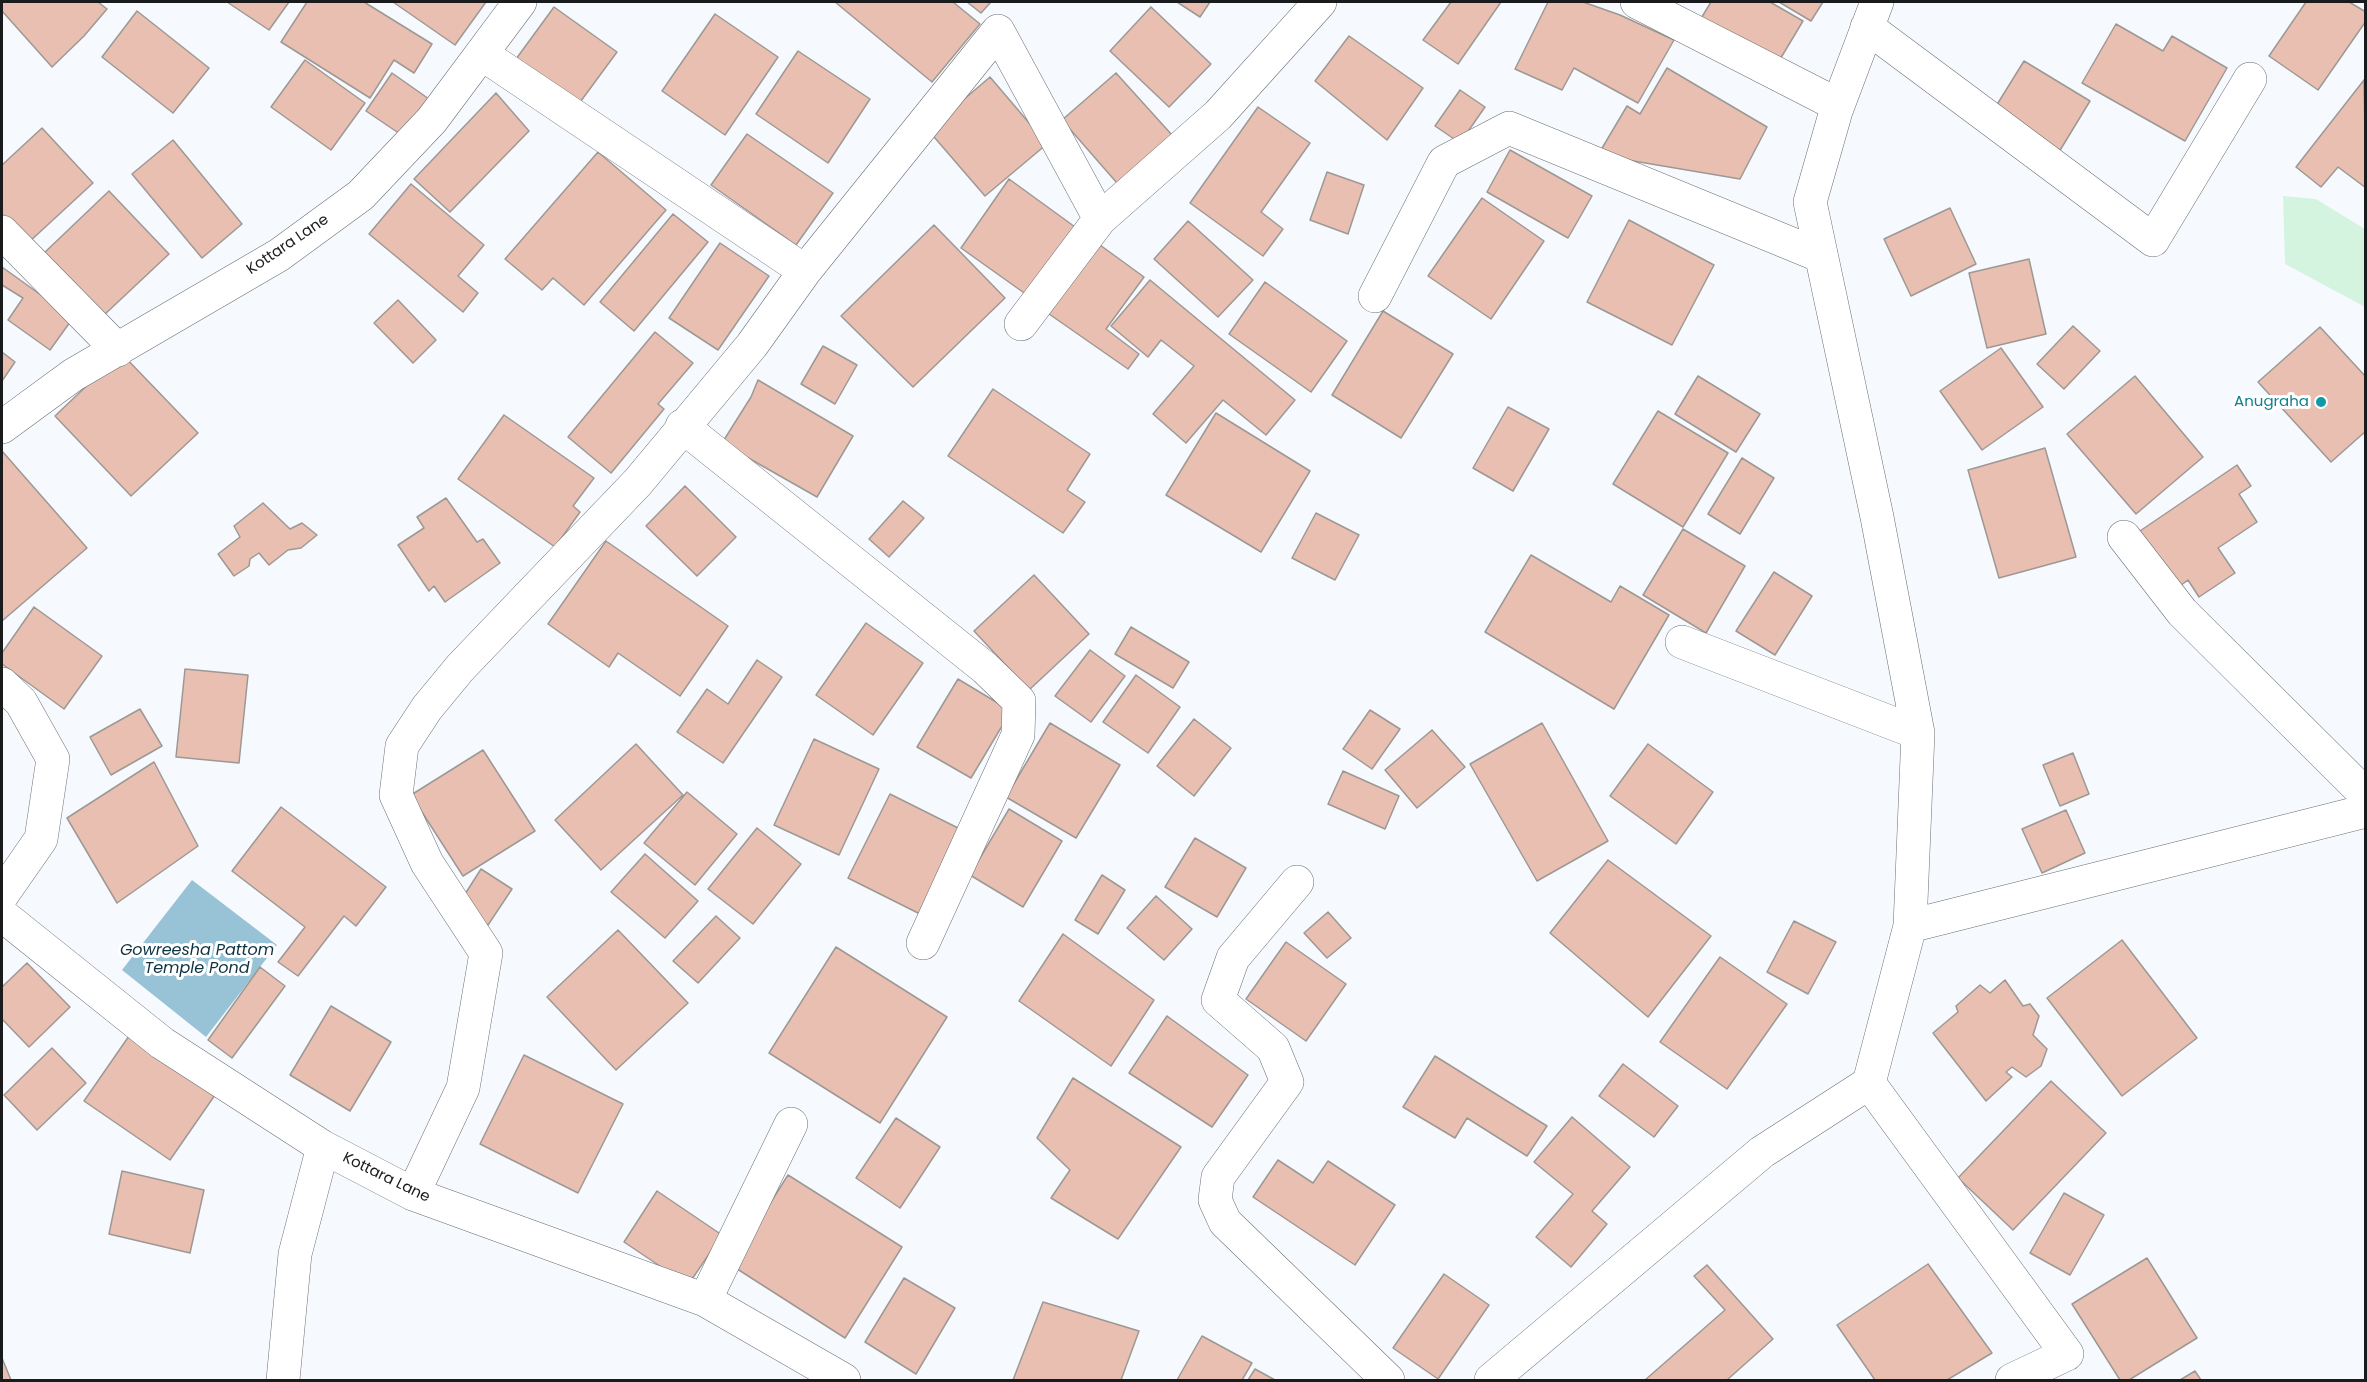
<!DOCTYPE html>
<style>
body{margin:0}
#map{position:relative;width:2367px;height:1382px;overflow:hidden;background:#f6faff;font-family:Poppins,sans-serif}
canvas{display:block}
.frame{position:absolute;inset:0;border:3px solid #1a1b1d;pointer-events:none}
</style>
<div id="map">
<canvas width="2367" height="1382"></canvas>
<div class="frame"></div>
</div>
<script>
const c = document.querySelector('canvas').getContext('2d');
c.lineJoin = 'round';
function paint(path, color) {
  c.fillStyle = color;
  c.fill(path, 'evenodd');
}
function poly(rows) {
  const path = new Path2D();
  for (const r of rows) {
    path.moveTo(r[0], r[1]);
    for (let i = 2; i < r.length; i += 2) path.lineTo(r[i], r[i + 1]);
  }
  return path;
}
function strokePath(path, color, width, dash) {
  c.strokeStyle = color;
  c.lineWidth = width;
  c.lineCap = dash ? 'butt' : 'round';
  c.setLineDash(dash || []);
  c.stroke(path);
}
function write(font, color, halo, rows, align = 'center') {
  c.font = font + ' Poppins,sans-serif';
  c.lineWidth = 6;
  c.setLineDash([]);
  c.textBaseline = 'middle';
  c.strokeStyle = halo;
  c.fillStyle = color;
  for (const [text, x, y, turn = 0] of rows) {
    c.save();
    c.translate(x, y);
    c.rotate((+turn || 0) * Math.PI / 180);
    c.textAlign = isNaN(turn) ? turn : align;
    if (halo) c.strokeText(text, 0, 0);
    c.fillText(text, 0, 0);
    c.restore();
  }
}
paint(poly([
 [2283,196,2316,199,2365,229,2365,307,2285,264]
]), '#d4f4e0');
paint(poly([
 [192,880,277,945,206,1037,122,970]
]), '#98c2d5');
const building = poly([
 [2,2,98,2,107,9,84,36,52,67,2,11,2,2],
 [227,2,289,2,269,30,227,2],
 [307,2,364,2,432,44,414,73,394,60,370,98,281,42,307,2],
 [393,2,486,2,455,45,393,2],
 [835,2,953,2,980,24,932,82,835,2],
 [967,2,991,2,981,13,967,2],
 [1177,2,1210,2,1200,17,1177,2],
 [1451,2,1501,2,1458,64,1423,40,1451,2],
 [1548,2,1583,2,1620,15,1674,40,1638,103,1574,68,1562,90,1515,69,1548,2],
 [1711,2,1770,2,1803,21,1776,66,1700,20,1711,2],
 [1779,2,1823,2,1811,21,1779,2],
 [2306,2,2349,2,2366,12,2366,21,2318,90,2269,56,2306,2],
 [554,7,617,52,578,105,516,59,554,7],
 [1151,7,1211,64,1169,107,1110,51,1151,7],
 [137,11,209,68,173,113,102,57,137,11],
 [715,14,778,57,725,135,662,91,715,14],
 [2116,24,2163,51,2172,36,2227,68,2185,141,2082,83,2116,24],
 [1349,36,1423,88,1387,140,1315,81,1349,36],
 [798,51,870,99,828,163,756,114,798,51],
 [305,60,365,103,331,150,271,107,305,60],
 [2024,61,2090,101,2059,152,1993,111,2024,61],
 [1667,68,1767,127,1740,179,1598,155,1627,106,1640,114,1667,68],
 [392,73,429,99,403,136,366,111,392,73],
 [1116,73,1172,135,1117,183,1062,120,1116,73],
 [990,77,1047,144,985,196,928,130,990,77],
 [2364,80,2366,188,2338,167,2321,187,2296,167,2364,80],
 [1460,90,1485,107,1460,143,1435,126,1460,90],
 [496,93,529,131,450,212,414,179,496,93],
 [1258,107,1310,143,1261,212,1283,229,1263,256,1190,203,1258,107],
 [42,128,93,183,28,243,2,214,2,165,42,128],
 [747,134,833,193,796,245,711,185,747,134],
 [173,140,242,224,202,258,132,174,173,140],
 [1510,150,1592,196,1568,238,1487,192,1510,150],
 [598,152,666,210,584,305,553,278,542,290,505,259,598,152],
 [1327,172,1364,185,1348,234,1310,220,1327,172],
 [1009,179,1082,232,1034,300,961,248,1009,179],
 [411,184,484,245,458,276,478,293,463,312,369,234,411,184],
 [109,191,169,254,103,316,43,254,109,191],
 [1482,198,1544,241,1491,319,1428,276,1482,198],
 [1950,208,1976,264,1911,296,1884,239,1950,208],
 [673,214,708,242,634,331,600,302,673,214],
 [1629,220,1714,265,1672,345,1587,302,1629,220],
 [1188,221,1253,280,1218,317,1154,259,1188,221],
 [934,225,1005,298,913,387,841,316,934,225],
 [1089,237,1144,277,1106,329,1139,354,1128,369,1039,307,1089,237],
 [720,243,769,276,718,350,669,318,720,243],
 [2029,259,2046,334,1987,348,1969,273,2029,259],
 [2,267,73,318,50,350,8,320,23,298,2,285,2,267],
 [1150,280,1295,400,1266,435,1223,400,1186,443,1153,414,1194,366,1161,340,1148,357,1111,326,1150,280],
 [1265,282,1347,341,1311,392,1229,334,1265,282],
 [398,300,436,340,413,363,374,323,398,300],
 [1383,311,1453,354,1401,438,1332,395,1383,311],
 [2073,326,2100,351,2064,389,2037,364,2073,326],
 [2320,327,2366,377,2366,431,2331,462,2258,382,2320,327],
 [655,332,693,363,658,404,664,409,611,473,568,437,655,332],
 [823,346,857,365,835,404,801,384,823,346],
 [2001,348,2043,407,1982,450,1940,391,2001,348],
 [2,352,15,362,2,381,2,352],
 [121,353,198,433,131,496,55,416,121,353],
 [1698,376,1760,414,1736,452,1675,414,1698,376],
 [2135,376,2203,457,2136,514,2067,434,2135,376],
 [758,380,853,436,817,497,722,443,751,397,758,380],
 [993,389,1090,454,1067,490,1085,502,1063,533,948,456,993,389],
 [1508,407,1549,429,1513,491,1473,468,1508,407],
 [1658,411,1728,453,1683,527,1613,484,1658,411],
 [1216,413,1310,471,1261,552,1166,495,1216,413],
 [504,415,594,478,573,506,580,512,555,547,458,479,504,415],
 [2045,448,2076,557,1999,578,1968,470,2045,448],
 [2,451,87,548,2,621,2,451],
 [1742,458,1774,478,1740,534,1708,514,1742,458],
 [2237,465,2251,486,2239,494,2257,522,2218,548,2235,573,2199,597,2188,580,2176,589,2137,533,2237,465],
 [685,486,736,537,697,576,646,526,685,486],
 [446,498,477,542,483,539,500,563,445,602,434,586,429,591,398,545,424,528,417,517,446,498],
 [903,501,924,518,889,557,869,539,903,501],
 [263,503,290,529,302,523,317,535,301,548,288,550,269,565,259,553,250,559,249,566,234,576,218,554,240,537,234,526,263,503],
 [1316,513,1359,535,1335,580,1292,558,1316,513],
 [1683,529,1745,566,1706,633,1643,595,1683,529],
 [606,541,728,626,680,696,618,653,609,667,548,624,606,541],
 [1531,555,1611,602,1620,586,1669,615,1614,709,1485,632,1531,555],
 [1774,572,1812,596,1775,655,1736,631,1774,572],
 [1034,575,1089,634,1029,690,974,631,1034,575],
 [34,607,102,656,64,709,2,664,2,653,34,607],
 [866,623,923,663,873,735,816,695,866,623],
 [1131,627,1189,662,1173,688,1115,654,1131,627],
 [1090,650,1125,676,1091,722,1055,696,1090,650],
 [757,660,782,677,723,763,677,732,707,689,728,704,757,660],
 [185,669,248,675,239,763,176,757,185,669],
 [1136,675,1180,707,1148,753,1103,722,1136,675],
 [958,679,1011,711,971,778,917,747,958,679],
 [140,709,162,746,111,775,90,737,140,709],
 [1370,710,1400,729,1372,769,1343,749,1370,710],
 [1194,719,1231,748,1194,796,1157,766,1194,719],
 [1050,723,1120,765,1076,838,1006,797,1050,723],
 [1542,723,1608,841,1537,881,1470,764,1542,723],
 [1432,730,1465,767,1417,808,1385,770,1432,730],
 [814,739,879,769,839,855,774,825,814,739],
 [636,744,683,795,601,870,555,820,636,744],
 [1648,744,1713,792,1676,844,1610,796,1648,744],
 [483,750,535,831,463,876,411,795,483,750],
 [2073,753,2089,794,2060,806,2043,765,2073,753],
 [154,762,198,846,117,903,67,818,154,762],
 [1343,771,1399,796,1385,829,1328,804,1343,771],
 [687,792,737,834,695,885,644,843,687,792],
 [890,794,968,833,926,917,848,878,890,794],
 [281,807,386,887,356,926,344,916,298,976,278,962,305,927,232,871,281,807],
 [1009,809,1062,841,1023,907,970,875,1009,809],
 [2066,810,2085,853,2042,873,2022,829,2066,810],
 [757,828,801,864,753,924,708,889,757,828],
 [1195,838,1246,868,1217,917,1165,887,1195,838],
 [645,854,698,901,665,938,611,892,645,854],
 [1608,860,1711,936,1648,1017,1550,933,1608,860],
 [481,869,512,889,488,925,458,905,481,869],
 [1102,875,1125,890,1098,934,1075,920,1102,875],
 [1156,896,1192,929,1164,960,1127,928,1156,896],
 [1328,912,1351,938,1327,958,1304,933,1328,912],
 [716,916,740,938,698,983,673,961,716,916],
 [1794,921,1836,942,1808,994,1767,972,1794,921],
 [618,930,688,1003,616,1070,547,997,618,930],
 [1063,934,1154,1000,1111,1066,1019,1001,1063,934],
 [2122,940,2197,1038,2122,1096,2047,998,2122,940],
 [1286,942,1346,984,1306,1041,1246,999,1286,942],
 [836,947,947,1017,880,1123,769,1053,836,947],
 [1720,957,1787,1004,1727,1089,1660,1042,1720,957],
 [27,963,70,1007,29,1047,2,1019,2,987,27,963],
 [260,967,285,986,232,1058,208,1040,260,967],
 [2005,980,2023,1006,2030,1004,2039,1016,2033,1035,2047,1049,2041,1066,2026,1077,2012,1067,2006,1072,2012,1077,1986,1101,1933,1033,1958,1012,1956,1006,1980,985,1990,993,2005,980],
 [331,1006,391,1042,350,1111,290,1075,331,1006],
 [1167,1016,1248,1075,1212,1127,1129,1073,1167,1016],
 [129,1036,215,1095,170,1160,84,1101,129,1036],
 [52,1048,86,1083,37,1130,4,1095,52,1048],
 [524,1055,623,1104,578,1193,480,1144,524,1055],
 [1435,1056,1547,1126,1527,1156,1467,1118,1455,1138,1403,1107,1435,1056],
 [1623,1064,1678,1106,1654,1137,1599,1096,1623,1064],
 [1073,1078,1181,1147,1118,1239,1051,1198,1070,1170,1037,1138,1073,1078],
 [2051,1081,2106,1133,2013,1230,1958,1178,2051,1081],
 [1572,1117,1630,1167,1592,1211,1607,1224,1571,1267,1536,1237,1573,1194,1534,1162,1572,1117],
 [896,1118,940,1147,900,1208,856,1178,896,1118],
 [1278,1160,1313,1183,1328,1161,1395,1205,1355,1265,1253,1197,1278,1160],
 [122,1171,204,1190,190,1253,109,1234,122,1171],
 [788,1175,902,1247,845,1338,731,1265,788,1175],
 [657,1191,722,1235,688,1285,624,1242,657,1191],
 [2064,1193,2104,1215,2070,1275,2030,1253,2064,1193],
 [2147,1258,2197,1338,2129,1380,2120,1380,2072,1304,2147,1258],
 [1928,1264,1992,1353,1947,1380,1875,1380,1837,1325,1928,1264],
 [1707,1265,1773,1339,1727,1380,1645,1380,1725,1310,1694,1276,1707,1265],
 [1444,1274,1489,1305,1438,1379,1393,1348,1444,1274],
 [904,1278,955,1308,916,1374,865,1342,904,1278],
 [1043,1302,1139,1331,1121,1380,1013,1380,1043,1302],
 [1202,1336,1252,1363,1242,1380,1177,1380,1202,1336],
 [2,1358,11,1380,2,1380,2,1358],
 [1255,1369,1275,1380,1248,1380,1255,1369],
 [2195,1371,2201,1380,2180,1380,2195,1371]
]);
paint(building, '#e8bfb0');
strokePath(building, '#9e9895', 1.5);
const minor = poly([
 [1637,2,1838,105],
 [1867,27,2153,240,2250,79],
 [2,232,118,350],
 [805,271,998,31,1100,219],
 [1375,296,1444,162,1509,128,1821,256],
 [1021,324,1100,219,1218,115,1320,2],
 [682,426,985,668,1019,701,1018,735,923,943],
 [2,427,73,375,279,255,361,195,432,120,520,2],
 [2124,537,2182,612,2366,795],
 [1682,642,1918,733],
 [2,684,21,702,53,759,41,839,2,895],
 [1297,882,1233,958,1218,1000,1273,1048,1287,1082,1218,1177,1215,1200,1225,1222,1388,1380],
 [2,915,162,1043,323,1147,413,1194,705,1300,844,1380],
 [1910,926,2366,811],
 [1869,1083,2067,1354,2012,1380],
 [413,1194,463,1088,486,953,427,863,396,795,402,746,427,708,460,668,638,482,752,345,805,271,482,54],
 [705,1300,791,1124],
 [283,1380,295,1254,323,1147],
 [1491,1380,1762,1152,1869,1083,1910,926,1918,733,1877,517,1810,202,1836,111,1877,2]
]);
strokePath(minor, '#6b6f72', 34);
strokePath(minor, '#fff', 33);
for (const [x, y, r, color] of [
 [2321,402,6,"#0f9aa8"]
]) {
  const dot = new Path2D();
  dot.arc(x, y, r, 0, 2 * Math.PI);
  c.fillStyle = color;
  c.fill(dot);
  strokePath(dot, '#fff', 2);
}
write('15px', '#1a1b1d', '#fff', [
 ["Kottara Lane",288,245,-34],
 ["Kottara Lane",386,1178,26]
]);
write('15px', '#0d838f', '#fff', [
 ["Anugraha",2309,402]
], 'right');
write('italic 16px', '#0d3342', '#fff', [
 ["Gowreesha Pattom",197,951],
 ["Temple Pond",197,969]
]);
</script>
